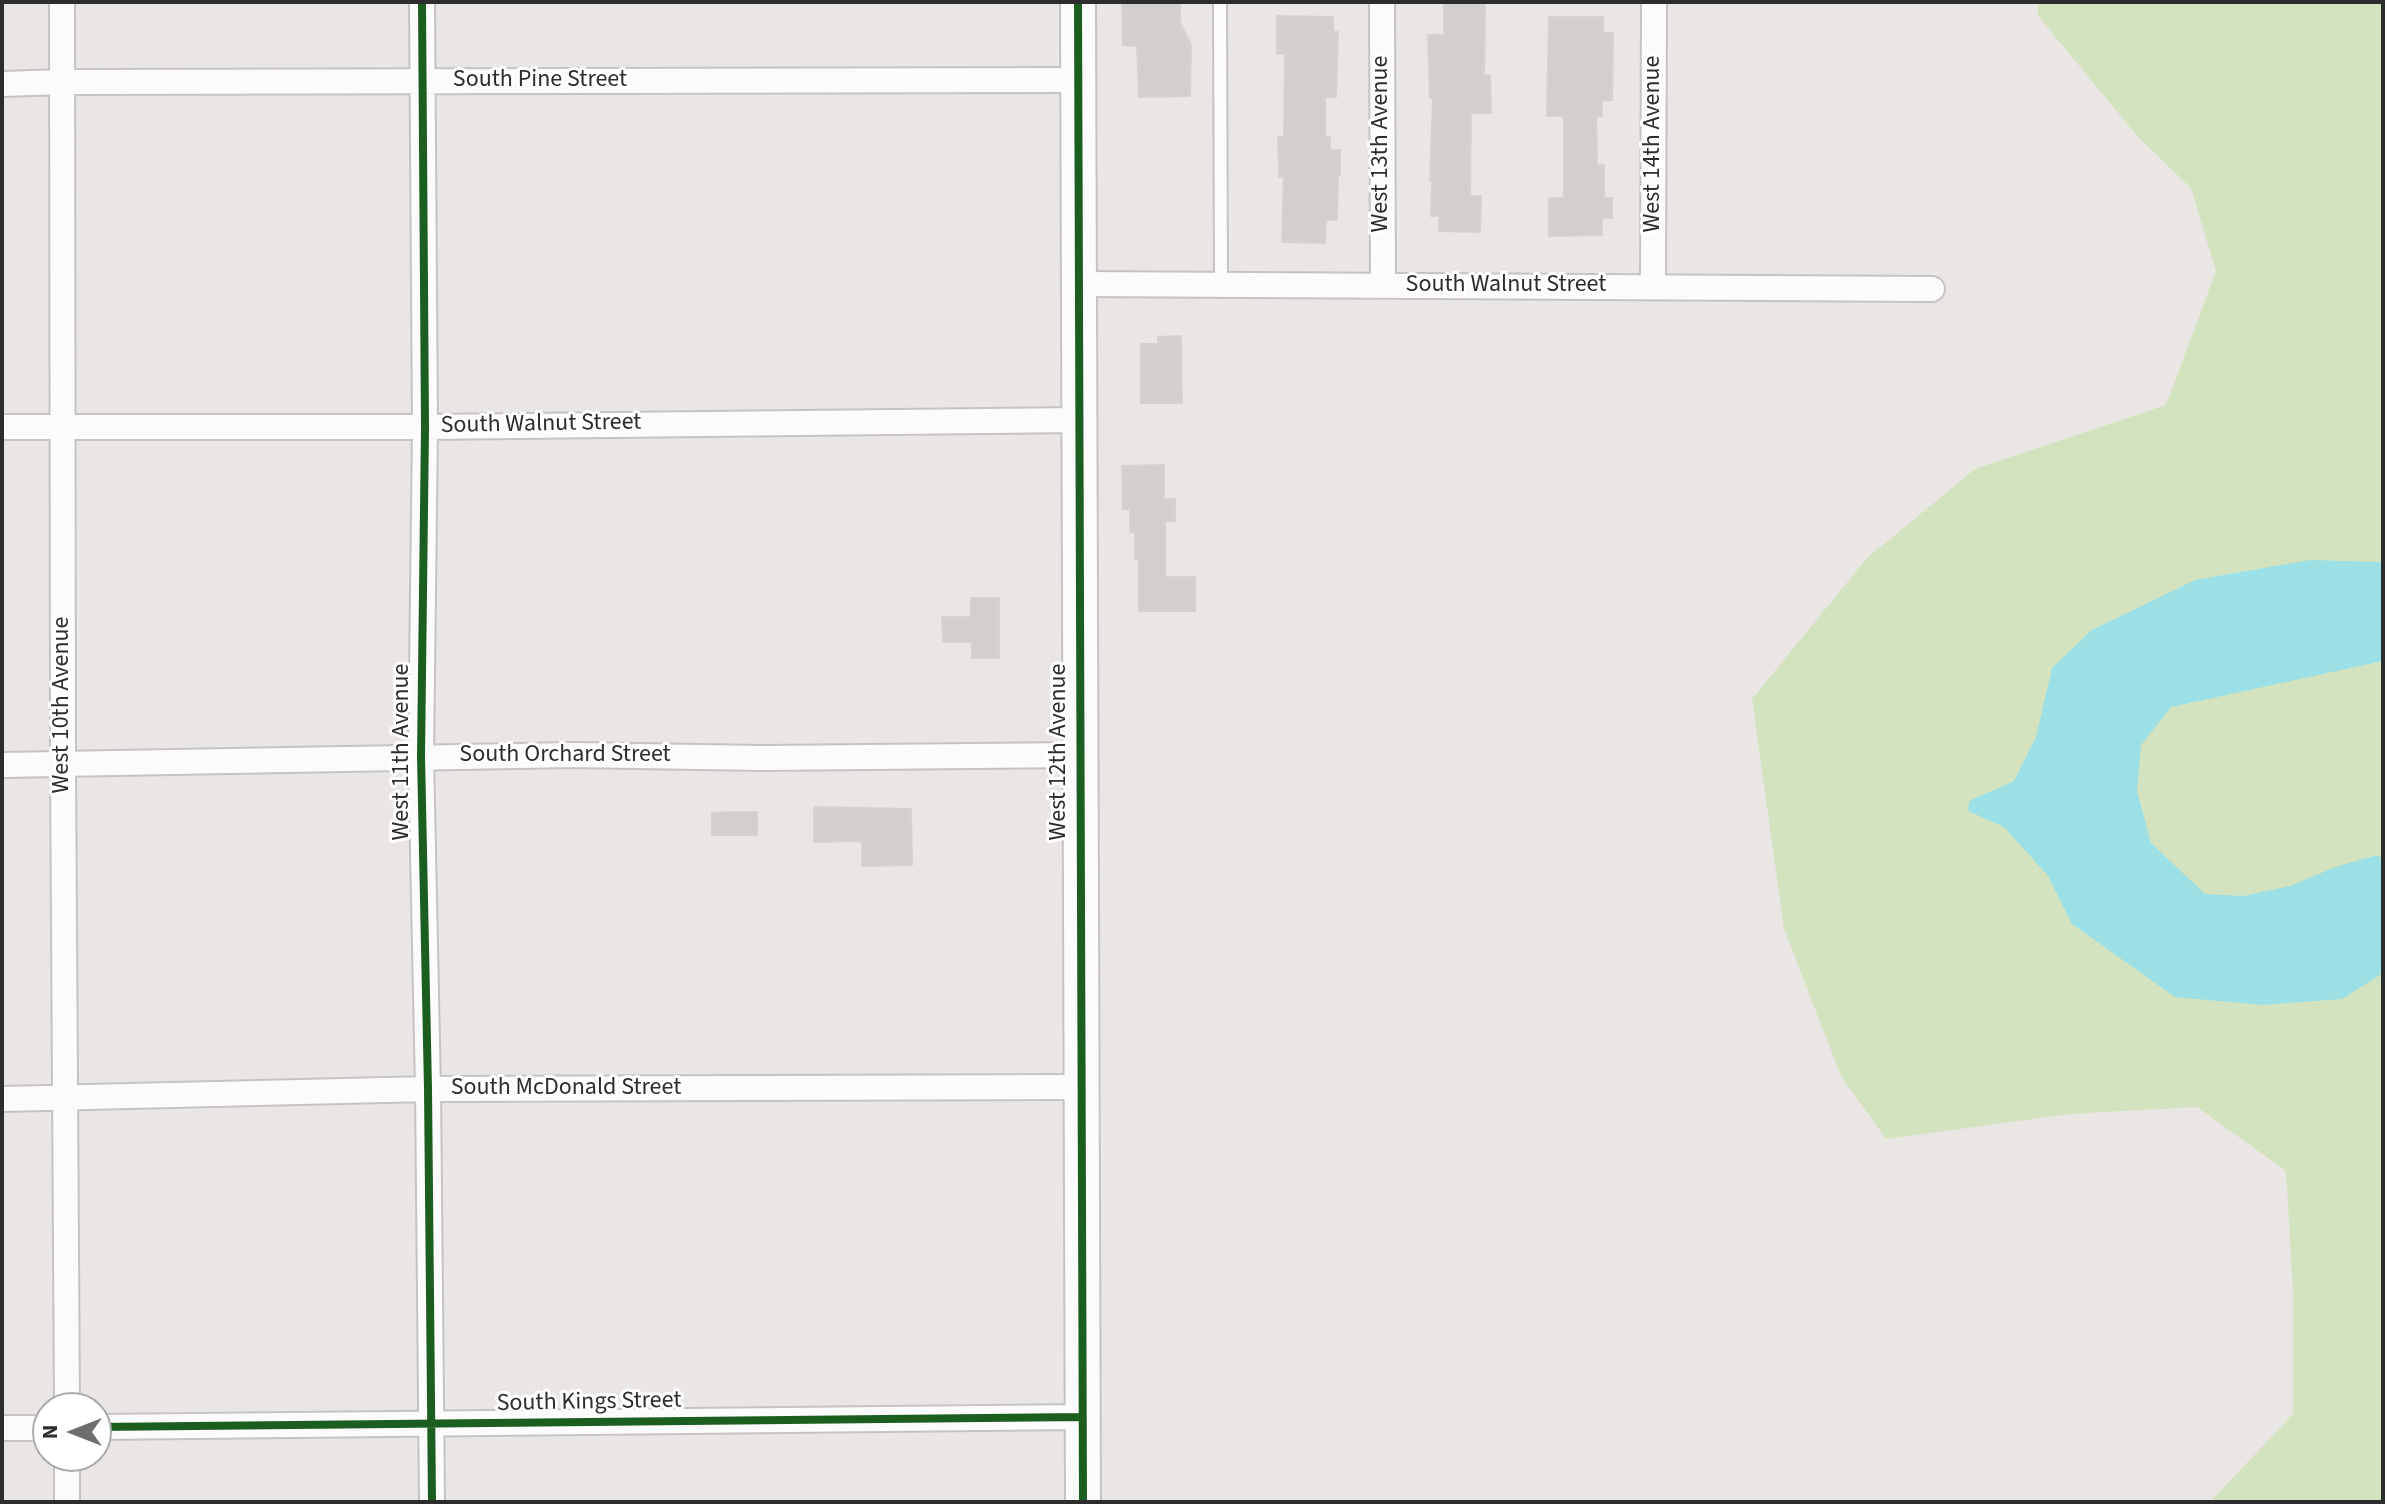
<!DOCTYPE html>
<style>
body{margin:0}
#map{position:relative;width:2385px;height:1504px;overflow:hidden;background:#eae6e4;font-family:"Source Sans 3",sans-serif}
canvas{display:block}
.frame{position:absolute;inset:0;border:4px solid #2d2d2d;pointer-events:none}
.north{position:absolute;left:32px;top:1392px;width:80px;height:80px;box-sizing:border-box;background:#fff;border:2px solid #ababab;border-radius:50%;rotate:270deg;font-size:22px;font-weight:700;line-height:32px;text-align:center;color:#2d2d2d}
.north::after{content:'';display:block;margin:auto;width:28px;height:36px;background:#6f6e6d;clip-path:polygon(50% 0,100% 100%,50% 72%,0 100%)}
</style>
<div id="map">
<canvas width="2385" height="1504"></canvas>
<div class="frame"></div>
<div class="north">N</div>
</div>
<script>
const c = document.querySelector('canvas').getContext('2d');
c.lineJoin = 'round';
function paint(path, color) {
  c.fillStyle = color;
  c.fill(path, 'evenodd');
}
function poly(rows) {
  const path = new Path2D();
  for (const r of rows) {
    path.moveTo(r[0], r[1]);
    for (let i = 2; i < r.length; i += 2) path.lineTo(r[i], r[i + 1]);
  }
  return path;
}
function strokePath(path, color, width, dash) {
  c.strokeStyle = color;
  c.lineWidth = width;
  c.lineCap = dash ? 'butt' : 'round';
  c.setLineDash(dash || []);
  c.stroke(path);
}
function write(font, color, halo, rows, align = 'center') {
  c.font = font + ' "Source Sans 3",sans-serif';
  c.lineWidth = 6;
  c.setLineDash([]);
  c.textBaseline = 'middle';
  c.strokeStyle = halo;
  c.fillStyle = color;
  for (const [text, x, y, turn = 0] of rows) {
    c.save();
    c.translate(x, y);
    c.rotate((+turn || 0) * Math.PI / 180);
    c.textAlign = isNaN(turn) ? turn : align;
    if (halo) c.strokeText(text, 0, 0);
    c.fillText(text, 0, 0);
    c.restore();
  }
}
paint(poly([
 [2038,2,2383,2,2383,1502,2210,1502,2293,1414,2293,1292,2286,1171,2197,1107,2070,1114,1886,1139,1841,1076,1784,929,1752,699,1867,558,1975,469,2166,405,2216,271,2191,188,2139,138,2038,16]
]), '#d4e3bf');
paint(poly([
 [2310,560,2383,562,2383,661,2171,707,2141,745,2137,791,2151,843,2205,894,2243,896,2290,886,2338,866,2374,856,2383,857,2383,973,2342,999,2262,1005,2175,997,2072,924,2048,876,2004,827,1968,811,1969,801,2014,781,2036,737,2052,668,2092,630,2195,580]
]), '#9ce0e6');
const building = poly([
 [1122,2,1180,2,1180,22,1191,45,1190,96,1139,97,1137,46,1123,45,1122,2],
 [1444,2,1485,2,1484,76,1490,75,1491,113,1471,113,1470,196,1481,196,1480,232,1439,231,1439,216,1431,216,1432,181,1430,181,1433,98,1430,98,1428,35,1444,35,1444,2],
 [1277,16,1333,17,1333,32,1338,32,1336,97,1325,97,1325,137,1330,137,1330,150,1340,150,1340,175,1338,175,1337,220,1326,220,1325,243,1282,242,1284,176,1279,177,1278,137,1284,137,1285,54,1277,54,1277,16],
 [1549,17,1603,17,1603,33,1613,33,1612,100,1602,100,1602,116,1596,116,1597,165,1604,165,1604,198,1612,198,1612,218,1602,218,1602,235,1549,236,1549,198,1564,198,1564,116,1547,116,1549,17],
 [1181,336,1182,403,1141,403,1141,344,1158,344,1158,337,1181,336],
 [1164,465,1164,499,1175,499,1175,521,1165,521,1165,577,1195,577,1195,611,1139,611,1139,559,1135,559,1135,532,1130,532,1130,509,1123,509,1122,466,1164,465],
 [971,598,999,598,999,658,972,658,972,642,943,642,942,617,971,617,971,598],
 [814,807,911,809,912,865,862,866,862,841,814,842,814,807],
 [734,812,757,812,757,835,712,835,712,813,734,812]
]);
paint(building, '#d2cfcd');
strokePath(building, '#d5d2d0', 2);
const service = poly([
 [1220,2,1221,283]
]);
const minor = poly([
 [62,2,63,764,67,1408],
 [422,2,425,427,421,756,428,1089,432,1502],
 [1382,2,1383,286],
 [2,84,63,82,1079,80],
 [1081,284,1932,289],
 [1653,286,1654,2],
 [2,427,425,427,1081,420],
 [2,765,573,755,763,758,1079,755],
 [2,1099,428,1089,1082,1087],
 [96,1427,1082,1417],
 [2,1428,48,1428],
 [67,1502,67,1456]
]);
const secondary = poly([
 [1078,2,1083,1502]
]);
strokePath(service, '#c5c3c4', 16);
strokePath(minor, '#c5c3c4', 28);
strokePath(secondary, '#c5c3c4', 38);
strokePath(service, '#fcfbfb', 12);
strokePath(minor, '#fcfbfb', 24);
strokePath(secondary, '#fcfbfb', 34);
strokePath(poly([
 [422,2,425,427,421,756,428,1089,432,1502],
 [1078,2,1083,1502],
 [96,1427,1082,1417]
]), '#1b5e20', 8);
write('24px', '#2d2d2d', '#fff', [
 ["South Pine Street",540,81],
 ["West 13th Avenue",1382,144,-90],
 ["West 14th Avenue",1654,144,-90],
 ["South Walnut Street",1506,286],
 ["South Walnut Street",541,425,-1],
 ["West 10th Avenue",63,705,-90],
 ["West 11th Avenue",403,752,-90],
 ["West 12th Avenue",1060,752,-90],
 ["South Orchard Street",565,756],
 ["South McDonald Street",566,1089],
 ["South Kings Street",589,1403,-1]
]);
</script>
